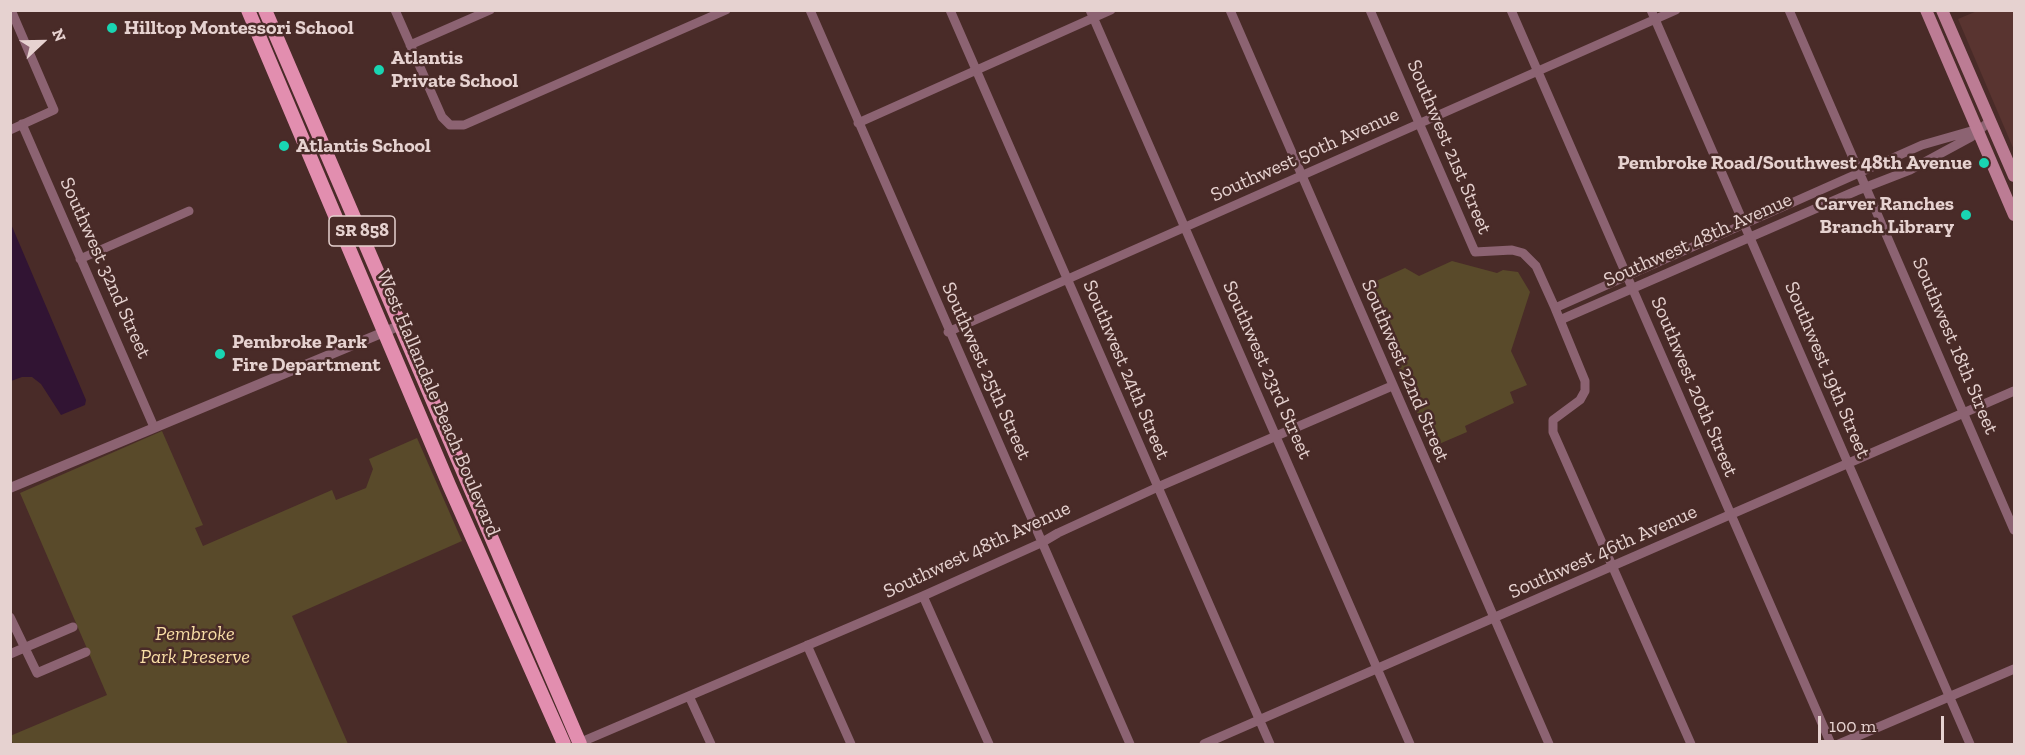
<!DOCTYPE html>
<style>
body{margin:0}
#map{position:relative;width:2025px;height:755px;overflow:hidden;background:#492b28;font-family:"Zilla Slab",serif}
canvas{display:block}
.frame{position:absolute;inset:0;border:12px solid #e6d2d0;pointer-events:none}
.north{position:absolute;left:12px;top:12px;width:60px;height:60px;-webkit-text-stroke:4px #492b28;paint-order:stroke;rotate:68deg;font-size:16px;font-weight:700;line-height:24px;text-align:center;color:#e6d2d0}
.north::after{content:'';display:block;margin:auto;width:21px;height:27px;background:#e6d2d0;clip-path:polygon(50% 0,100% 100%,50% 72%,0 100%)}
.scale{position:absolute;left:1818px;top:716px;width:126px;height:27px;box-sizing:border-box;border:3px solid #e6d2d0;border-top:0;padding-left:8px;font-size:18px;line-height:21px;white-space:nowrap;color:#e6d2d0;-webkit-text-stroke:4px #492b28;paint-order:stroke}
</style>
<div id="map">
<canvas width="2025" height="755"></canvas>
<div class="frame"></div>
<div class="north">N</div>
<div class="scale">100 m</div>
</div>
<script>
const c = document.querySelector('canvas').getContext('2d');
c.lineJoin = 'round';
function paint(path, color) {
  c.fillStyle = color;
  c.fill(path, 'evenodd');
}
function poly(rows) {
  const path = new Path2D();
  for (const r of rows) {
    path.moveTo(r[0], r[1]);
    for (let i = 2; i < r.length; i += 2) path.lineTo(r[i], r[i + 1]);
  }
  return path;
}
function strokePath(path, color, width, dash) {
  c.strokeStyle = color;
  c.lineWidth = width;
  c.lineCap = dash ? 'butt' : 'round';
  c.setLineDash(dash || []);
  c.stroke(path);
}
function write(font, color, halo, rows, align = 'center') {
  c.font = font + ' "Zilla Slab",serif';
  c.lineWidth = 5;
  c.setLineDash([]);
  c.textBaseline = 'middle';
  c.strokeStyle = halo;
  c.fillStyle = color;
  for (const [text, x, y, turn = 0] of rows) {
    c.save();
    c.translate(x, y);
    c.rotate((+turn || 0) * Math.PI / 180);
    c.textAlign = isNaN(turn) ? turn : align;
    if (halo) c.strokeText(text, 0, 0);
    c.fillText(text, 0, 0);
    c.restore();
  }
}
paint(poly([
 [1977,11,2014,11,2014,150,1958,19]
]), '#593430');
paint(poly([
 [1452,261,1497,273,1503,270,1518,272,1530,292,1511,351,1527,385,1510,392,1514,403,1465,426,1467,432,1432,447,1363,287,1405,268,1419,276],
 [162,431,203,525,195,528,203,546,332,490,336,500,366,488,373,469,369,459,417,438,462,541,292,616,348,744,13,744,10,736,107,695,20,493]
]), '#594a2a');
paint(poly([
 [11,224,86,400,85,405,61,415,41,384,32,377,22,377,11,381]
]), '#311433');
strokePath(poly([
 [395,10,442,117,450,125,464,125,726,10],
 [810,10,1130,744],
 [950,10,1270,744],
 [1090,10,1410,744],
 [1230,10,1549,744],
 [1370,10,1475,252,1512,250,1523,253,1536,266,1555,308,1585,381,1585,391,1580,400,1553,420,1553,432,1691,744],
 [1511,10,1831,744],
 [1651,10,1970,744],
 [1789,10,2014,530],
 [410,45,490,10],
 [858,123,1111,10],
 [22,124,154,427],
 [10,130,54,110,11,10],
 [80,259,189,211],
 [1555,308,1922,145,1978,129],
 [1560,320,1856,191,1910,170,1971,137,1990,121],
 [948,332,1676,10],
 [923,596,989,744],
 [10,617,37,673,86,652],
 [807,645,851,744],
 [10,654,73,627],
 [689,696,711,744],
 [579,743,923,596,1041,543,1058,533,1158,487,1392,386],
 [1204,744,2014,391],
 [1839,744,2014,669]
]), '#8c6372', 9);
strokePath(poly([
 [10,488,401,325]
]), '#8c6372', 10);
strokePath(poly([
 [1926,10,2014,215],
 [1942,10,2014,176]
]), '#bc7c94', 12);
strokePath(poly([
 [248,10,449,485,564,744],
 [265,10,580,744]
]), '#e28eaf', 14);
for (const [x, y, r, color] of [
 [112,28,6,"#19d5b2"],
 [379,70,6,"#19d5b2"],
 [284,146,6,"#19d5b2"],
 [1984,163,6,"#19d5b2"],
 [1966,215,6,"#19d5b2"],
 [220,354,6,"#19d5b2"]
]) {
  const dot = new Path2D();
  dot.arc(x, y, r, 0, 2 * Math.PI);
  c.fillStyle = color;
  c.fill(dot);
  strokePath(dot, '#492b28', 2);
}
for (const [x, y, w] of [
 [362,231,66]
]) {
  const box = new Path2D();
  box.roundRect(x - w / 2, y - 15, w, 30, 4.5);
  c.fillStyle = '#492b28';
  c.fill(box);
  strokePath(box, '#e6d2d0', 1.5);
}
write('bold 18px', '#e6d2d0', null, [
 ["SR 858",362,231]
]);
write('bold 20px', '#e6d2d0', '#492b28', [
 ["Hilltop Montessori School",124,28],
 ["Atlantis",391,58],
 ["Private School",391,81],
 ["Atlantis School",296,146],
 ["Pembroke Road/Southwest 48th Avenue",1972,163,"right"],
 ["Carver Ranches",1954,204,"right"],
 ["Branch Library",1954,227,"right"],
 ["Pembroke Park",232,342],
 ["Fire Department",232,365]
], 'left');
write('20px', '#e6d2d0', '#492b28', [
 ["Southwest 21st Street",1449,147,67],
 ["Southwest 50th Avenue",1305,155,-24],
 ["Southwest 48th Avenue",1698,240,-24],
 ["Southwest 32nd Street",105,268,66],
 ["Southwest 18th Street",1955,346,67],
 ["Southwest 24th Street",1126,370,67],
 ["Southwest 23rd Street",1267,370,66],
 ["Southwest 19th Street",1827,370,67],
 ["Southwest 25th Street",986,371,66],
 ["Southwest 22nd Street",1405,371,67],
 ["Southwest 20th Street",1694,387,67],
 ["West Hallandale Beach Boulevard",438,403,67],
 ["Southwest 48th Avenue",977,550,-25],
 ["Southwest 46th Avenue",1603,552,-24]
]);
write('italic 20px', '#f9dea6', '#492b28', [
 ["Pembroke",195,634],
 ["Park Preserve",195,657]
]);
</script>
